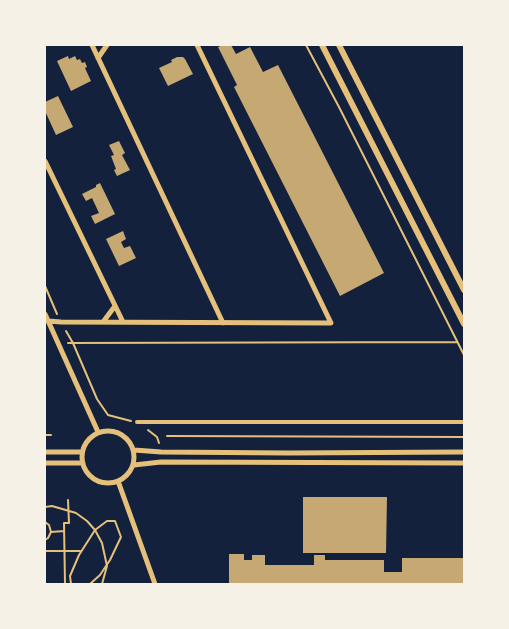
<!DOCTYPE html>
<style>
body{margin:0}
#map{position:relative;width:509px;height:629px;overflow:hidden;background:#14213d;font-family:Raleway,sans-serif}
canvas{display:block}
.frame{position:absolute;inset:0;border:46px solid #f6f1e7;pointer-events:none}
</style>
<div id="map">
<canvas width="509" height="629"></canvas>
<div class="frame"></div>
</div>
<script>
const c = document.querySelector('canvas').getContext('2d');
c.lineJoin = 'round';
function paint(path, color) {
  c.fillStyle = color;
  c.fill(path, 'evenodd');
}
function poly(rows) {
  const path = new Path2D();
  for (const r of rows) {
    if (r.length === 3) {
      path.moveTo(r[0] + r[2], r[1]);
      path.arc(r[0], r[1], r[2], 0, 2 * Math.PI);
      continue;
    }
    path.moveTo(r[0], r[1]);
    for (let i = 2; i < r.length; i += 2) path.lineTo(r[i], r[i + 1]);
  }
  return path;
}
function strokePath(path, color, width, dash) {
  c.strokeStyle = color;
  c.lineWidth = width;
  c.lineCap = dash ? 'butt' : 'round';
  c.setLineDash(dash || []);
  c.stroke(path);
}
paint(poly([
 [223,45,231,45,236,54,250,47,263,72,278,65,384,273,340,296,234,87,237,85,218,47],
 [68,56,69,59,75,56,77,60,80,59,82,63,85,62,87,67,85,68,91,81,71,91,57,61],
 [177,57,183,57,185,59,193,74,168,86,159,68,172,62,171,60],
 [58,96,73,127,56,135,45,111,45,102],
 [119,141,125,153,122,155,130,170,117,176,114,170,116,169,111,156,114,155,109,145],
 [100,183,115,214,95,224,91,216,99,213,92,198,86,201,82,194,96,187,96,185],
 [123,231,126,239,121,242,124,248,130,246,136,258,119,266,106,239],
 [303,497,387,497,386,553,303,553],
 [229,554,244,554,244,560,252,560,252,555,265,555,265,565,314,565,314,555,325,555,325,560,384,560,384,572,402,572,402,558,464,558,464,584,229,584]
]), '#c6a872');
strokePath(poly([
 [306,45,339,107,464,355],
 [45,286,57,314],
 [66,331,73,343,97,399,108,415,131,421],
 [68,343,457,342],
 [148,430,157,437,159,443],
 [45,435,51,435],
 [167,436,464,437],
 [45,507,52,506,76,513,87,521,95,530,102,543,107,566,102,584],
 [45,522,49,525,51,532,48,538,45,540],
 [51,532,64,531],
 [45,551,80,551],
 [65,584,64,523,69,523,68,500],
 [71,584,70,576,79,555,95,530,107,521,115,521,121,537,110,560,100,575,90,584]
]), '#e5c07b', 2);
strokePath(poly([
 [137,422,464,422]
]), '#e5c07b', 4);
strokePath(poly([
 [92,45,223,323],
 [98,58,107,45],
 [45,161,123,322],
 [45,314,98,432],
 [48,321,61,322,331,323,197,45],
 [103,322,115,306],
 [108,457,26],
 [134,450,161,452,289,453,464,452],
 [45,452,82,452],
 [45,463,83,463],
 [134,465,161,462,464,463],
 [118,481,155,584]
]), '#e5c07b', 5);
strokePath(poly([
 [322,45,464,324],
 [339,45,464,290]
]), '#e5c07b', 6);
</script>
